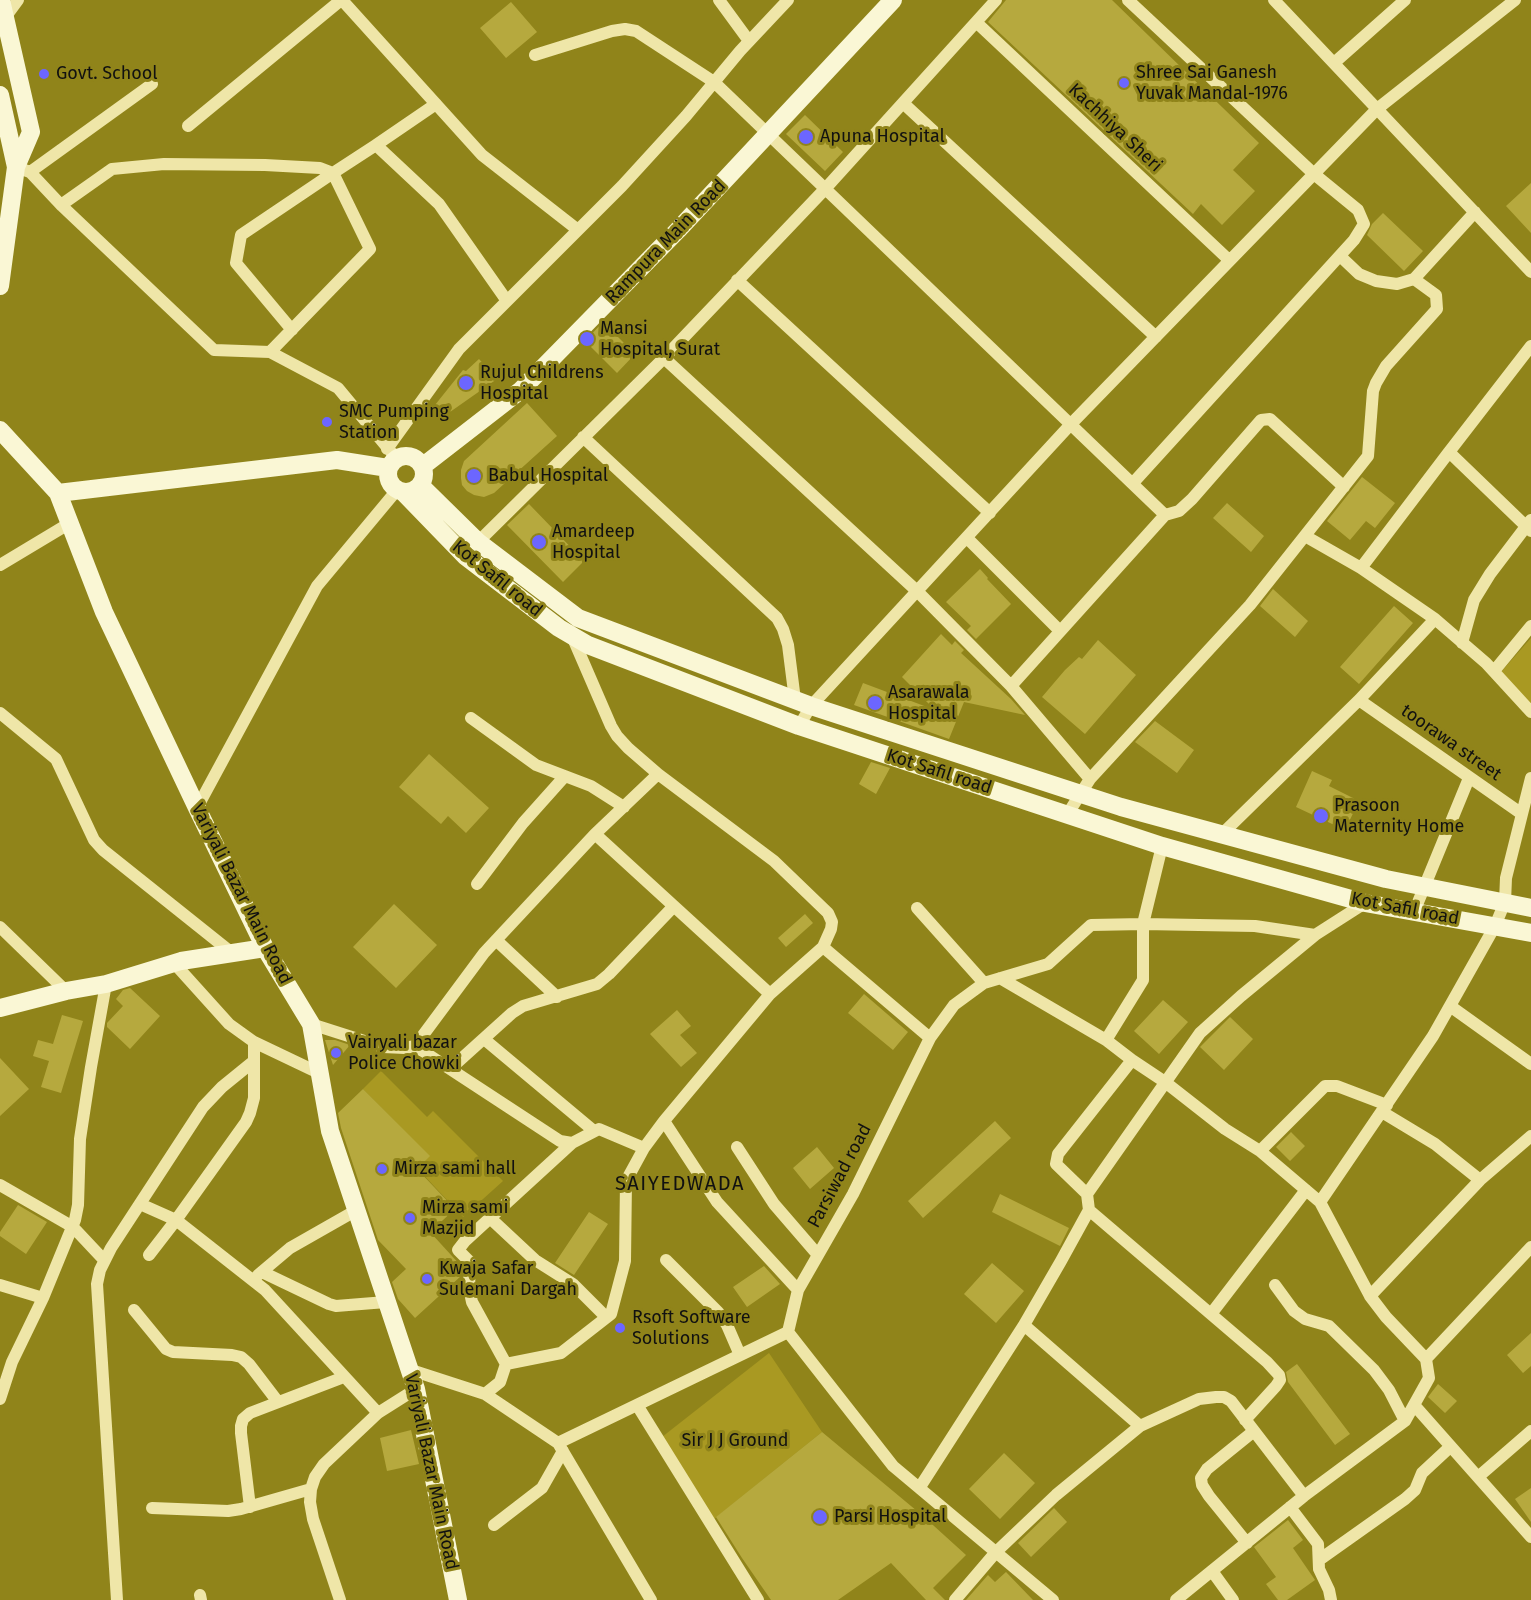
<!DOCTYPE html>
<style>
body{margin:0}
canvas{display:block;background:#90841a}
</style>
<canvas width="1531" height="1600"></canvas>
<script>
const c = document.querySelector('canvas').getContext('2d');
c.lineJoin = 'round';
function paint(path, color) {
  c.fillStyle = color;
  c.fill(path, 'evenodd');
}
function poly(rows) {
  const path = new Path2D();
  for (const r of rows) {
    if (r.length === 3) {
      path.moveTo(r[0] + r[2], r[1]);
      path.arc(r[0], r[1], r[2], 0, 2 * Math.PI);
      continue;
    }
    path.moveTo(r[0], r[1]);
    for (let i = 2; i < r.length; i += 2) path.lineTo(r[i], r[i + 1]);
  }
  return path;
}
function strokePath(path, color, width, dash) {
  c.strokeStyle = color;
  c.lineWidth = width;
  c.lineCap = dash ? 'butt' : 'round';
  c.setLineDash(dash || []);
  c.stroke(path);
}
function write(font, color, halo, rows, align = 'center') {
  c.font = font + ' "Fira Sans",sans-serif';
  c.lineWidth = 6;
  c.setLineDash([]);
  c.textBaseline = 'middle';
  c.strokeStyle = halo;
  c.fillStyle = color;
  for (const [text, x, y, turn = 0] of rows) {
    c.save();
    c.translate(x, y);
    c.rotate((+turn || 0) * Math.PI / 180);
    c.textAlign = isNaN(turn) ? turn : align;
    if (halo) c.strokeText(text, 0, 0);
    c.fillText(text, 0, 0);
    c.restore();
  }
}
paint(poly([
 [1531,638,1531,707,1501,672],
 [381,1071,427,1117,433,1111,503,1181,463,1217,418,1169,429,1156,363,1089],
 [769,1353,822,1432,714,1519,662,1437]
]), '#a99922');
paint(poly([
 [1006,0,1112,0,1259,143,1233,170,1255,191,1222,225,1201,204,1193,214,988,22],
 [511,2,537,32,506,58,480,28],
 [805,115,843,152,825,171,786,134],
 [1531,183,1531,233,1506,206],
 [1383,213,1423,251,1404,271,1367,235,1372,224],
 [603,322,635,354,617,373,585,341],
 [479,359,497,379,440,419,431,410,463,370,466,371],
 [527,403,557,436,494,493,484,497,474,495,467,491,462,485,461,478,461,470,464,461],
 [1362,477,1395,503,1375,528,1366,521,1350,540,1327,521],
 [1227,503,1264,536,1251,552,1213,518],
 [529,504,584,561,563,582,507,525],
 [980,569,988,578,987,579,1011,604,976,639,967,630,971,626,946,602],
 [1273,589,1308,621,1295,637,1260,606],
 [1394,606,1413,623,1359,684,1340,667],
 [941,634,952,645,955,641,964,650,961,653,1011,699,1025,715,964,702,949,739,854,705,863,683,935,710,902,677],
 [1098,640,1136,675,1085,734,1042,697,1065,670,1079,657,1082,659],
 [1155,721,1194,750,1177,773,1135,742],
 [429,754,489,808,466,833,448,816,441,824,399,787],
 [871,762,890,768,876,794,859,784],
 [1312,771,1332,780,1329,786,1359,801,1345,830,1296,807],
 [394,904,437,945,396,988,353,947],
 [805,914,813,923,786,947,778,938],
 [130,988,160,1016,130,1049,107,1027,107,1023,123,1006,116,999,123,990],
 [864,994,908,1032,893,1050,848,1013],
 [1163,1000,1188,1022,1159,1054,1134,1031],
 [677,1010,691,1026,680,1035,697,1053,681,1067,650,1034],
 [62,1015,83,1021,61,1093,41,1087,49,1061,33,1056,38,1040,53,1044],
 [1230,1017,1253,1039,1224,1070,1200,1047],
 [325,1040,335,1040,350,1045,333,1065],
 [0,1058,29,1089,0,1116],
 [363,1089,430,1156,417,1169,455,1209,430,1232,462,1267,461,1276,415,1318,398,1299,392,1282,406,1269,378,1240,341,1128,338,1113],
 [995,1121,1011,1138,923,1218,908,1201],
 [1291,1132,1305,1146,1290,1161,1276,1147],
 [817,1147,834,1168,810,1189,793,1168],
 [1000,1194,1069,1228,1060,1246,992,1212],
 [18,1205,47,1222,26,1254,0,1236,0,1232],
 [589,1212,608,1224,574,1275,555,1263],
 [992,1263,1024,1291,996,1323,964,1294],
 [764,1266,780,1284,747,1307,733,1287],
 [1531,1333,1531,1366,1523,1373,1507,1355],
 [1297,1364,1350,1434,1335,1445,1288,1382,1286,1372],
 [1438,1384,1457,1401,1445,1413,1428,1397],
 [411,1430,419,1464,387,1471,380,1438],
 [822,1432,923,1516,966,1555,933,1588,945,1600,926,1600,891,1563,838,1600,771,1600,742,1558,716,1517],
 [1004,1453,1035,1483,1000,1519,969,1489],
 [1531,1488,1531,1522,1515,1499],
 [1054,1508,1067,1522,1031,1557,1018,1543],
 [1288,1520,1303,1540,1293,1548,1315,1580,1287,1600,1278,1600,1266,1584,1276,1577,1254,1547],
 [1006,1572,1033,1600,966,1600,988,1575,995,1582]
]), '#b6a93e');
strokePath(poly([
 [342,0,482,155,578,230],
 [719,0,749,41],
 [1128,0,1314,174,1358,210,1364,224,1354,240,1133,483],
 [1274,0,1531,272],
 [1,20,4,19,18,0],
 [976,22,1229,260],
 [535,55,612,31,625,29,636,31,714,82,1165,515],
 [1334,63,1405,0],
 [903,103,1156,337],
 [436,104,376,145,439,204,507,301],
 [188,126,341,0],
 [16,167,30,172,61,205,214,350,270,352,338,388,396,458],
 [30,172,152,84],
 [61,205,112,169,164,164,265,165,320,168,333,173],
 [1340,256,1359,274,1376,281,1397,284,1414,279,1475,212],
 [737,280,990,513],
 [292,330,236,263,241,235,333,173],
 [270,352,370,249,333,173,376,145],
 [664,358,918,592,1011,686,1090,779,1067,815],
 [583,437,777,618,783,629,788,645,795,700],
 [387,449,459,349,622,186,686,116,740,51,788,0],
 [1449,452,1531,346],
 [1305,536,1361,568,1435,619,1486,663,1531,712],
 [967,538,1060,631],
 [478,542,664,358,825,189,996,0],
 [0,565,70,523],
 [1361,568,1449,452,1531,531],
 [572,636,611,726,617,736,628,748,658,774,774,861,828,913,832,922,831,929,823,947],
 [1462,643,1474,600,1490,574,1531,520],
 [1494,671,1531,626],
 [1011,686,1165,515,1179,511,1192,499,1261,420,1270,419,1344,487],
 [1359,700,1522,814],
 [0,713,56,759,94,840,103,850,232,953],
 [471,718,536,765,591,786,624,807],
 [799,726,811,706,1071,424,1377,109,1515,0],
 [1090,779,1250,605,1368,456,1373,391,1376,383,1386,366,1437,309,1436,295,1414,279],
 [197,808,317,586,397,490],
 [595,834,770,994],
 [1221,835,1359,700,1435,619],
 [477,884,523,823,565,776],
 [917,908,984,983],
 [1414,912,1469,778],
 [0,927,66,991],
 [496,940,557,997],
 [174,963,229,1024,254,1042,319,1073],
 [1000,978,1106,1040,1132,1060,1165,1082,1225,1129,1260,1151,1320,1202],
 [1450,1006,1531,1064],
 [311,1024,383,1047,405,1048,415,1046,484,953,595,834,658,774],
 [484,1039,594,1131],
 [1106,1040,1143,980,1143,924,1255,926,1315,935],
 [415,1046,560,1141,572,1143,599,1129,644,1148],
 [450,1069,512,1013,523,1006,597,984,609,974,674,906],
 [1382,1112,1435,1144,1480,1180],
 [664,1121,717,1202,798,1290],
 [737,1147,774,1204,818,1255],
 [1260,1151,1325,1086,1337,1086,1387,1105],
 [0,1185,73,1227,104,1260],
 [1087,1194,1056,1164,1058,1154,1132,1060],
 [140,1204,176,1220,265,1290,378,1413],
 [1089,1210,1267,1362,1279,1375,1280,1380,1276,1386,1245,1420],
 [490,1218,535,1260,573,1284,606,1317],
 [149,1255,176,1220,246,1122,250,1113,254,1098,254,1042],
 [666,1260,718,1312,727,1325,740,1355],
 [262,1272,329,1304,336,1306,386,1302],
 [258,1275,290,1248,355,1211],
 [0,1285,43,1298],
 [1275,1285,1294,1311,1305,1319,1329,1326,1374,1370,1389,1390,1405,1421],
 [1370,1296,1480,1180,1531,1136],
 [134,1310,166,1349,173,1352,232,1355,241,1357,249,1364,278,1402],
 [1211,1314,1306,1190],
 [1024,1325,1140,1426],
 [788,1332,798,1290,853,1194,930,1038],
 [1426,1359,1531,1247],
 [506,1364,472,1302,469,1288,470,1262,458,1250,465,1241,572,1143],
 [411,1370,485,1394,500,1382,506,1364,561,1353,611,1314,625,1261,626,1181,644,1148,664,1121,770,994,823,947,930,1038,954,1005,984,983,1048,964,1091,925,1143,924,1162,846],
 [485,1394,558,1443,788,1332,893,1466,1053,1600],
 [0,1399,12,1362,43,1298,75,1220,78,1205,80,1139,91,1067,106,984],
 [637,1405,758,1600],
 [1415,1406,1531,1537],
 [558,1443,651,1600],
 [1478,1477,1531,1431],
 [920,1487,1024,1325,1061,1261,1089,1210,1087,1194,1200,1033,1241,996,1315,935,1365,903],
 [250,1507,241,1433,241,1426,243,1419,250,1413,344,1377],
 [1290,1507,1318,1544,1319,1569,1329,1590,1331,1600],
 [152,1508,228,1511,241,1509,311,1489],
 [494,1525,542,1488,563,1451],
 [1247,1543,1209,1496,1202,1485,1201,1478,1207,1469,1254,1431],
 [1319,1560,1405,1499,1415,1490,1422,1473,1450,1447],
 [1212,1571,1233,1600],
 [200,1595,201,1600],
 [117,1600,97,1284,100,1270,111,1248,203,1107,222,1087,254,1061],
 [340,1600,313,1519,310,1502,311,1489,315,1477,324,1464,378,1413,416,1389],
 [955,1600,996,1552,1056,1495,1140,1426,1199,1399,1216,1397,1224,1397,1231,1401,1304,1496],
 [1176,1600,1304,1496,1405,1421,1429,1378,1426,1359,1386,1317,1370,1296,1320,1202,1433,1036,1495,926,1505,902,1506,878,1531,778]
]), '#efe6a8', 12);
strokePath(poly([
 [0,95,16,167],
 [0,286,16,167,31,132,1,0],
 [0,430,58,493,104,612,197,808,265,948,311,1024,330,1131,416,1389,458,1600],
 [406,474,18],
 [423,466,521,390,678,230,893,0],
 [420,485,478,542,578,618,811,706,1121,807,1386,879,1531,908],
 [403,492,465,556,559,628,588,645,799,726,1162,846,1365,903,1531,933],
 [58,493,337,460,388,468],
 [0,1008,66,991,106,984,181,961,265,948]
]), '#faf7d5', 18);
for (const [x, y, r, color] of [
 [44,74,6,"#6c66ff"],
 [1124,83,6,"#6c66ff"],
 [806,137,8,"#6c66ff"],
 [587,339,8,"#6c66ff"],
 [466,383,8,"#6c66ff"],
 [327,422,6,"#6c66ff"],
 [474,476,8,"#6c66ff"],
 [539,542,8,"#6c66ff"],
 [875,703,8,"#6c66ff"],
 [1321,816,8,"#6c66ff"],
 [336,1053,6,"#6c66ff"],
 [382,1169,6,"#6c66ff"],
 [410,1218,6,"#6c66ff"],
 [427,1279,6,"#6c66ff"],
 [620,1328,6,"#6c66ff"],
 [820,1517,8,"#6c66ff"]
]) {
  const dot = new Path2D();
  dot.arc(x, y, r, 0, 2 * Math.PI);
  c.fillStyle = color;
  c.fill(dot);
  strokePath(dot, '#90841a', 2);
}
write('18px', '#111', '#90841a', [
 ["Shree Sai Ganesh",1136,73],
 ["Yuvak Mandal-1976",1136,94],
 ["Govt. School",56,74],
 ["Apuna Hospital",820,137],
 ["Mansi",600,329],
 ["Hospital, Surat",600,350],
 ["Rujul Childrens",480,373],
 ["Hospital",480,394],
 ["SMC Pumping",339,412],
 ["Station",339,433],
 ["Babul Hospital",488,476],
 ["Amardeep",552,532],
 ["Hospital",552,553],
 ["Asarawala",888,693],
 ["Hospital",888,714],
 ["Prasoon",1334,806],
 ["Maternity Home",1334,827],
 ["Vairyali bazar",348,1043],
 ["Police Chowki",348,1064],
 ["Mirza sami hall",394,1169],
 ["Mirza sami",422,1208],
 ["Mazjid",422,1229],
 ["Kwaja Safar",439,1269],
 ["Sulemani Dargah",439,1290],
 ["Rsoft Software",632,1318],
 ["Solutions",632,1339],
 ["Parsi Hospital",834,1517]
], 'left');
write('18px', '#111', '#90841a', [
 ["Kachhiya Sheri",1115,128,43],
 ["Rampura Main Road",666,242,-46],
 ["Kot Safil road",497,579,39],
 ["toorawa street",1451,743,35],
 ["Kot Safil road",939,772,18],
 ["Variyali Bazar Main Road",241,894,63],
 ["Kot Safil road",1405,909,11],
 ["Parsiwad road",840,1176,-62],
 ["Variyali Bazar Main Road",431,1472,78]
]);
write('18px', '#111', '#90841a', [
 ["Sir J J Ground",735,1441]
]);
c.letterSpacing = '1.5px';
write('20px', '#111', '#90841a', [
 ["SAIYEDWADA",680,1184]
]);
c.letterSpacing = '0px';
</script>
